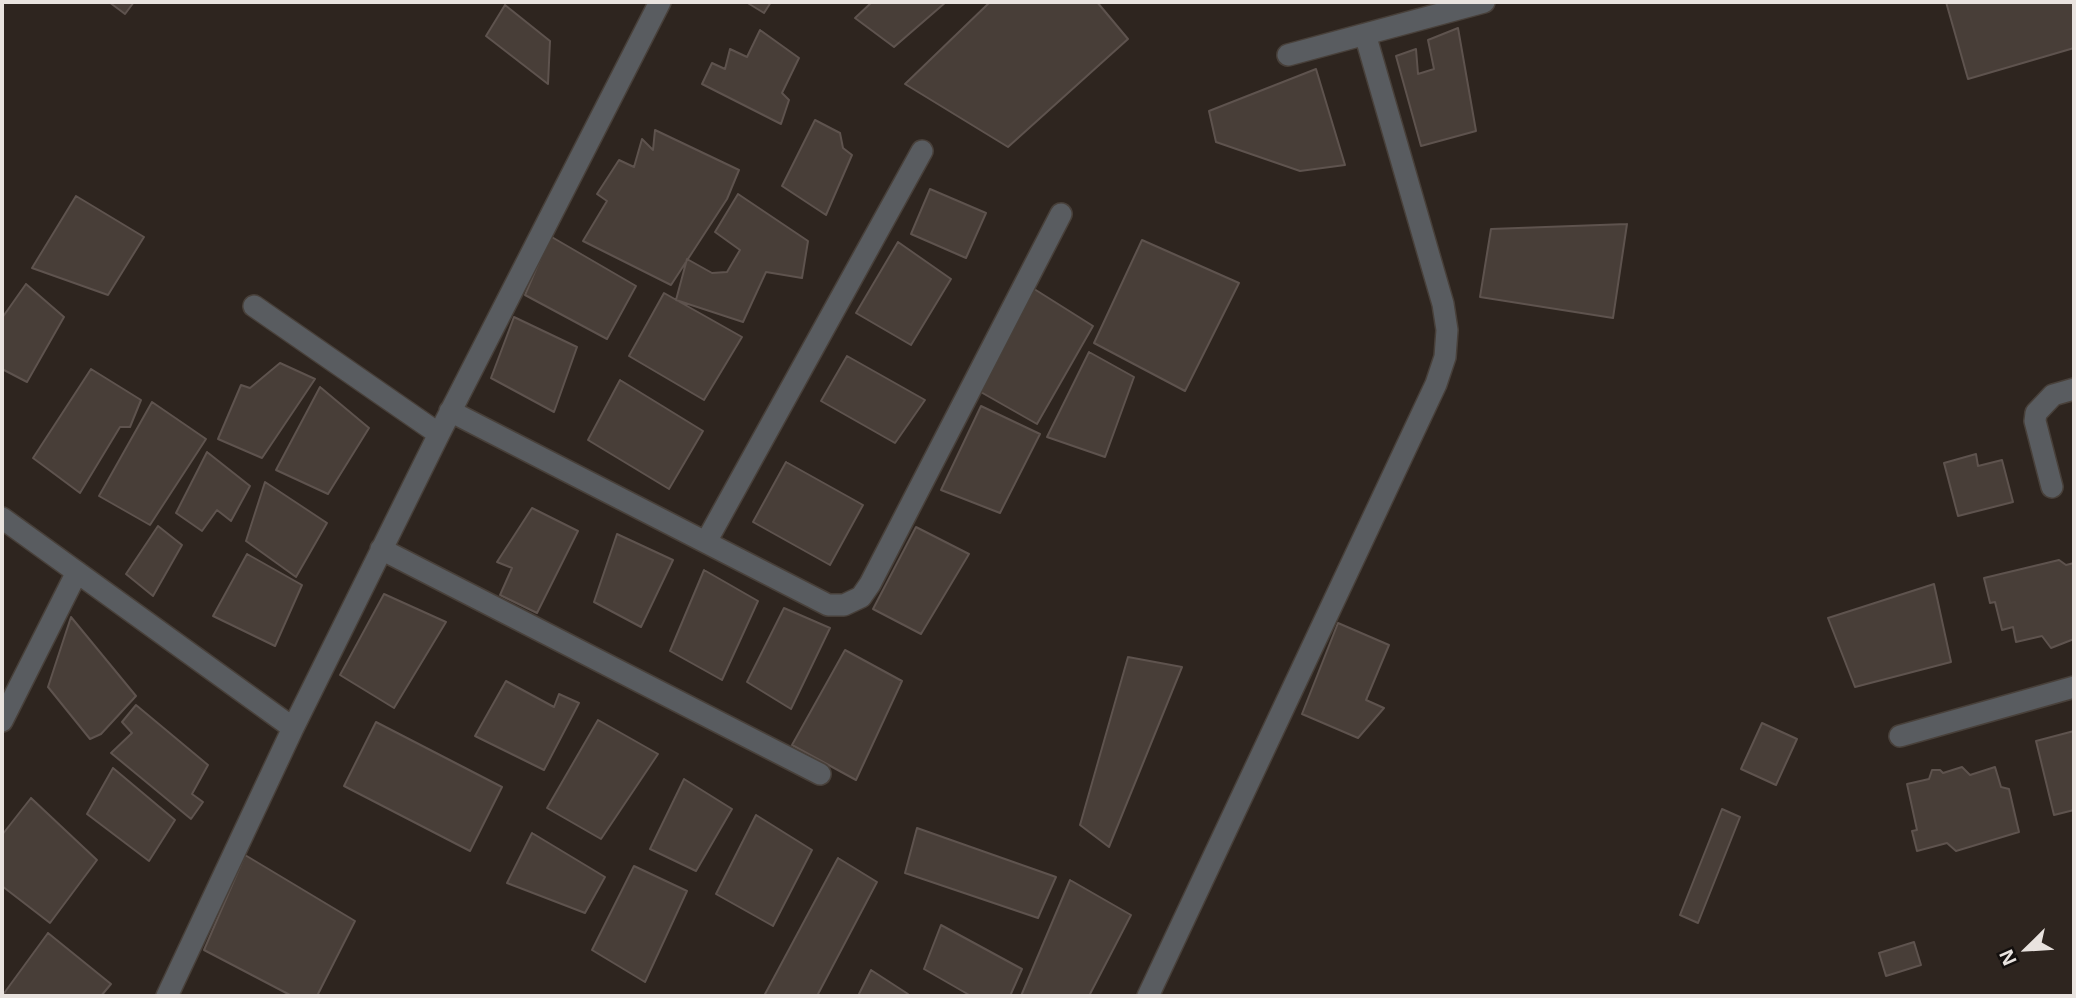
<!DOCTYPE html>
<style>
body{margin:0}
#map{position:relative;width:2076px;height:998px;overflow:hidden;background:#2e251f;font-family:"Noto Sans",sans-serif}
canvas{display:block}
.frame{position:absolute;inset:0;border:4px solid #e9e3df;pointer-events:none}
.north{position:absolute;left:1992px;top:914px;width:70px;height:70px;-webkit-text-stroke:5px #130f0d;paint-order:stroke;rotate:246deg;font-size:19px;font-weight:700;line-height:28px;text-align:center;color:#e9e3df}
.north::after{content:'';display:block;margin:auto;width:24px;height:32px;background:#e9e3df;clip-path:polygon(50% 0,100% 100%,50% 72%,0 100%)}
</style>
<div id="map">
<canvas width="2076" height="998"></canvas>
<div class="frame"></div>
<div class="north">N</div>
</div>
<script>
const c = document.querySelector('canvas').getContext('2d');
c.lineJoin = 'round';
function paint(path, color) {
  c.fillStyle = color;
  c.fill(path, 'evenodd');
}
function poly(rows) {
  const path = new Path2D();
  for (const r of rows) {
    path.moveTo(r[0], r[1]);
    for (let i = 2; i < r.length; i += 2) path.lineTo(r[i], r[i + 1]);
  }
  return path;
}
function strokePath(path, color, width, dash) {
  c.strokeStyle = color;
  c.lineWidth = width;
  c.lineCap = dash ? 'butt' : 'round';
  c.setLineDash(dash || []);
  c.stroke(path);
}
const building = poly([
 [109,2,134,2,125,14,109,2],
 [746,2,771,2,764,13,746,2],
 [872,2,946,2,894,47,855,18,872,2],
 [990,2,1097,2,1128,39,1008,147,905,84,990,2],
 [1946,2,2074,2,2074,48,1968,79,1946,2],
 [505,5,550,41,548,84,486,36,505,5],
 [1458,28,1476,131,1421,146,1396,56,1416,49,1418,74,1434,69,1428,40,1458,28],
 [760,30,799,58,782,93,789,100,781,124,702,84,712,63,725,69,730,49,747,57,760,30],
 [1316,69,1345,165,1300,171,1216,142,1209,111,1316,69],
 [815,120,840,133,843,148,852,155,826,215,782,186,815,120],
 [655,130,739,170,727,199,671,285,583,241,607,201,597,194,619,160,634,167,642,139,653,150,655,130],
 [930,189,986,213,966,258,911,234,930,189],
 [738,194,808,241,802,278,766,272,743,322,676,300,687,259,712,273,727,272,740,250,715,232,738,194],
 [76,196,144,237,108,295,32,268,76,196],
 [1627,224,1613,318,1480,297,1491,229,1627,224],
 [550,236,636,286,607,339,525,295,550,236],
 [1142,240,1239,283,1185,391,1094,343,1142,240],
 [898,242,951,279,911,345,856,313,898,242],
 [26,284,64,317,27,382,2,369,2,318,26,284],
 [1031,287,1093,326,1037,424,979,391,1031,287],
 [664,293,742,337,704,400,629,356,664,293],
 [514,317,577,347,554,412,491,378,514,317],
 [1089,352,1134,377,1105,457,1047,437,1089,352],
 [847,356,925,400,895,443,821,401,847,356],
 [280,363,315,379,262,458,218,439,241,385,250,388,280,363],
 [91,369,141,400,130,427,120,427,80,493,33,458,91,369],
 [620,380,703,431,669,489,588,440,620,380],
 [320,387,369,428,328,494,276,470,320,387],
 [152,402,206,439,150,525,99,496,152,402],
 [981,406,1040,434,1000,513,941,490,981,406],
 [207,452,250,486,231,521,217,510,202,531,176,513,207,452],
 [1976,454,1978,466,2002,460,2013,502,1958,516,1944,463,1976,454],
 [786,462,863,505,830,565,753,522,786,462],
 [265,482,327,523,296,577,246,541,265,482],
 [532,508,578,531,537,613,500,595,512,568,497,562,532,508],
 [158,526,182,545,153,596,126,574,158,526],
 [916,527,969,554,921,634,873,609,916,527],
 [617,534,673,560,641,627,594,602,617,534],
 [247,554,302,585,275,646,213,616,247,554],
 [2059,560,2066,565,2074,563,2074,639,2051,648,2042,636,2016,642,2013,627,2002,630,1995,602,1990,603,1984,578,2059,560],
 [704,570,758,601,722,680,670,651,704,570],
 [1934,584,1951,662,1855,687,1828,618,1934,584],
 [384,594,446,622,394,708,340,675,384,594],
 [784,608,830,628,791,709,747,682,784,608],
 [71,617,136,696,101,734,90,739,48,687,71,617],
 [1338,623,1389,645,1366,700,1384,708,1358,738,1302,714,1338,623],
 [845,650,902,681,856,780,792,745,845,650],
 [1128,657,1182,667,1109,847,1080,825,1128,657],
 [506,681,554,707,559,694,579,703,544,770,475,736,506,681],
 [136,705,208,765,192,794,203,802,191,819,111,753,132,733,122,722,136,705],
 [598,720,658,754,601,839,547,808,598,720],
 [376,722,502,787,470,851,344,786,376,722],
 [1762,723,1797,739,1776,785,1741,769,1762,723],
 [2074,731,2074,810,2054,815,2036,741,2074,731],
 [1962,767,1970,775,1995,767,2001,787,2009,789,2019,832,1956,851,1947,843,1917,851,1912,831,1917,830,1907,784,1929,779,1932,770,1940,770,1943,773,1962,767],
 [113,768,175,820,149,861,87,814,113,768],
 [684,779,732,809,696,871,650,849,684,779],
 [31,798,97,860,50,923,2,886,2,835,31,798],
 [1722,809,1740,817,1698,923,1680,915,1722,809],
 [756,815,812,850,773,926,716,894,756,815],
 [917,828,1056,877,1038,918,905,873,917,828],
 [532,833,605,877,585,913,507,883,532,833],
 [245,855,355,921,317,996,292,996,204,950,245,855],
 [838,858,877,882,817,996,764,996,838,858],
 [634,866,687,891,645,982,592,950,634,866],
 [1070,880,1131,915,1089,996,1021,996,1070,880],
 [941,925,1022,969,1010,996,971,996,924,969,941,925],
 [48,933,111,984,101,996,2,996,48,933],
 [1914,942,1921,965,1886,976,1879,953,1914,942],
 [871,970,908,994,907,996,858,996,871,970]
]);
paint(building, '#483e38');
strokePath(building, '#5e534e', 2);
const minor = poly([
 [1288,55,1484,2],
 [254,306,439,434],
 [450,411,828,605,844,605,861,597,870,584,1061,214],
 [2052,487,2035,421,2036,413,2053,395,2074,389],
 [2,518,293,728],
 [706,542,922,151],
 [381,549,820,774],
 [2,721,77,572],
 [1900,736,2074,687],
 [167,996,293,728,439,434,660,2],
 [1148,996,1436,384,1445,357,1447,330,1443,304,1365,34]
]);
strokePath(minor, '#48403a', 24);
strokePath(minor, '#595c60', 21);
</script>
